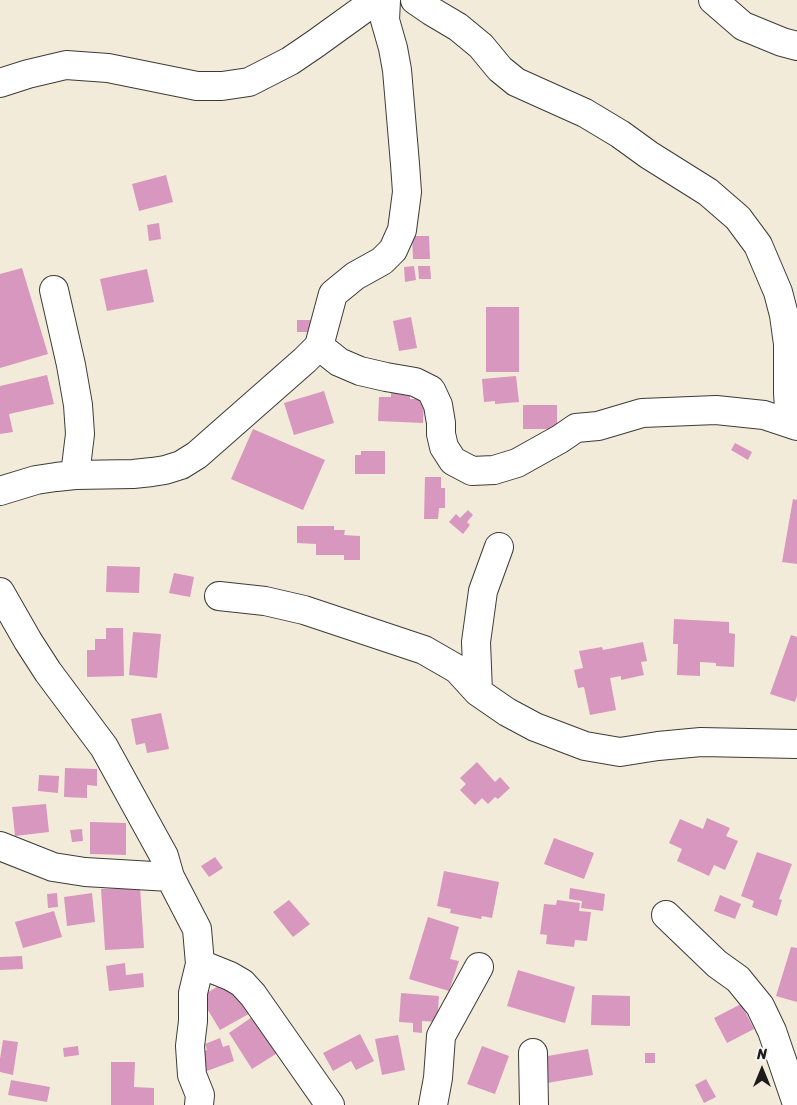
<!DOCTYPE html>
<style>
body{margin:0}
#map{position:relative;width:797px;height:1105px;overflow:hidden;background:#f3ebda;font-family:Sriracha,sans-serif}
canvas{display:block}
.north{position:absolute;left:737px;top:1045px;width:50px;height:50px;-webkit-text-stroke:4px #f6f6f2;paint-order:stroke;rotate:0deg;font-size:14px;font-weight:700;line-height:20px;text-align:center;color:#1c1c1c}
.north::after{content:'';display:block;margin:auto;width:18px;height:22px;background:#1c1c1c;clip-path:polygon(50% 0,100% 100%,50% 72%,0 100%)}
</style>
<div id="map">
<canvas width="797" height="1105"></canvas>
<div class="north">N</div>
</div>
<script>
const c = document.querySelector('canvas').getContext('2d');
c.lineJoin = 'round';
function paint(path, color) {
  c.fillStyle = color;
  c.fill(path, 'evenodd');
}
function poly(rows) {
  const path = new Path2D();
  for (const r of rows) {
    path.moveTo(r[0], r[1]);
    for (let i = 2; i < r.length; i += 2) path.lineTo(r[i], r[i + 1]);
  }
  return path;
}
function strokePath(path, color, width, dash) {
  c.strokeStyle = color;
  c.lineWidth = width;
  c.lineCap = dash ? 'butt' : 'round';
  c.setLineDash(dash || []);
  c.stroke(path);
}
paint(poly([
 [166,175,173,202,139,211,132,184],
 [159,223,161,239,149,241,147,225],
 [412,236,429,236,430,259,413,259],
 [414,266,416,280,405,282,404,267],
 [418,266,430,266,431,279,419,279],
 [22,268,48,354,0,368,0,274],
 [147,269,154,302,107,311,100,279],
 [486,307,519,307,519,372,486,372],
 [411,317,417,348,399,351,393,321],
 [297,320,319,320,319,332,297,332],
 [47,375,54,404,9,414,13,432,0,434,0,386],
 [516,376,519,402,495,404,495,401,484,402,482,379],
 [324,391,334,423,294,435,284,403],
 [391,391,410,392,410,399,424,399,423,423,378,421,379,397,391,397],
 [523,405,557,405,557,429,523,429],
 [253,429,325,460,303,510,231,479],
 [735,443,752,452,748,460,731,450],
 [361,451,385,451,385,474,355,474,355,455,361,455],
 [425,477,441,477,441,488,445,488,445,508,439,508,438,519,424,519],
 [793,499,797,500,797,564,782,562],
 [468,510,473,515,467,522,470,525,463,534,449,522,456,514,460,518],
 [297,526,334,526,334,530,345,530,344,535,360,536,360,560,344,560,344,555,316,555,316,544,297,543],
 [107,566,140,567,139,593,106,592],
 [174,573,194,577,190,597,169,593],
 [674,619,729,622,729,633,735,634,734,667,716,666,716,663,700,662,700,676,677,675,678,644,673,644],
 [106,628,123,628,124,676,87,677,87,650,95,650,95,639,106,639],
 [133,632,161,634,157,678,129,675],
 [791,635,797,637,797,696,795,702,770,694],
 [643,642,647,661,641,662,644,675,621,680,621,676,610,678,616,710,590,715,584,687,578,688,574,670,583,668,579,651,602,647,603,650],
 [161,713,169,749,147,753,145,743,136,745,131,719],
 [477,762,495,782,500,777,510,788,498,799,495,797,488,804,482,798,475,805,460,790,466,784,460,778],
 [65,768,97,769,97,786,87,785,87,798,64,797],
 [39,775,59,776,58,793,38,791],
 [46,804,49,832,15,836,12,807],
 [707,818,730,828,726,836,738,841,725,870,714,865,709,876,677,861,682,849,669,843,680,819,703,829],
 [90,822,126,823,126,855,90,854],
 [82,829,83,841,72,842,70,830],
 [554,838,594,853,584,879,544,864],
 [757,852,792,864,779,899,782,900,777,916,752,907,754,901,741,896],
 [215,857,223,868,209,877,201,866],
 [444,871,499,882,492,918,482,916,481,919,450,913,451,909,437,906],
 [140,887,144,948,105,950,101,889],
 [570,888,605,894,603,911,581,908,582,901,569,899],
 [57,893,58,907,48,908,47,894],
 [92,893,95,922,67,926,64,897],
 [720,895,741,904,735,919,714,911],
 [289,900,310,924,293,937,273,912],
 [557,900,580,903,579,911,591,912,587,941,575,940,574,947,546,944,547,935,540,934,544,904,556,905],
 [54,911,62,937,23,948,15,922],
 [428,917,459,927,450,959,459,961,449,991,409,979],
 [791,947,797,948,797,1002,776,996],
 [22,956,23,969,0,970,0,957],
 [125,963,126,975,143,973,144,987,109,991,106,966],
 [518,970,575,987,565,1023,507,1006],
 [227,981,254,1011,220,1030,200,997],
 [401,993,439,996,437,1022,422,1021,422,1033,413,1032,413,1023,399,1022],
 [592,995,630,996,630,1026,591,1025],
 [741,1004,754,1029,727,1043,714,1018],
 [255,1015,279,1052,252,1069,229,1033],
 [360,1034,374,1061,356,1070,351,1061,333,1071,323,1053],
 [398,1035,405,1070,382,1075,375,1039],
 [220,1038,223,1047,229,1045,234,1061,204,1072,197,1053,207,1050,205,1044],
 [3,1040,18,1042,13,1075,0,1072,0,1059],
 [78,1046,79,1055,64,1057,63,1048],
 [482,1046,509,1056,495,1094,467,1084],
 [588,1049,593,1075,547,1083,542,1057],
 [645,1053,655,1053,655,1063,645,1063],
 [111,1062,135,1062,134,1087,154,1088,154,1105,111,1105],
 [706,1079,716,1097,704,1103,695,1085],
 [11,1080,50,1087,47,1102,8,1095]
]), '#d897be');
const minor = poly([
 [415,0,431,11,458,27,481,46,500,69,516,82,585,113,620,134,649,155,708,192,738,218,758,245,778,292,784,315,788,344,788,393,790,423],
 [713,0,743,26,782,42,797,46],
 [0,83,28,74,66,65,108,68,197,86,222,86,249,82,290,61,315,44,376,0],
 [54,290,71,365,78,405,80,434,75,475],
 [319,346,339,362,360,371,386,377,415,382,431,390,438,405,441,423,441,434,444,447,453,461,472,471,494,470,517,463,560,439,576,428,598,426,642,413,716,410,764,415,797,426],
 [0,491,36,480,56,477,75,475,133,474,152,472,165,470,181,465,197,455,305,360,319,346,333,294,355,276,382,261,393,250,402,230,407,192,405,164,397,70,393,48,385,20,386,0],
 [0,592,28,641,48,672,104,747,164,856,170,877,197,929,200,964,193,993,193,1021,190,1046,192,1075,200,1095,199,1105],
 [219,596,265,601,304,610,424,650,457,669,478,692,507,712,535,727,585,746,620,752,658,746,701,742,797,744],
 [478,692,476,642,483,591,499,547],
 [0,846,53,867,85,872,170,877],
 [666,915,717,964,738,979,760,1006,772,1031,797,1104],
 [200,964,230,976,242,983,253,995,330,1105],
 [533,1053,534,1105],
 [433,1105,438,1078,441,1036,479,967]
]);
strokePath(minor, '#3c3b38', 30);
strokePath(minor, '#fff', 28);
</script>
